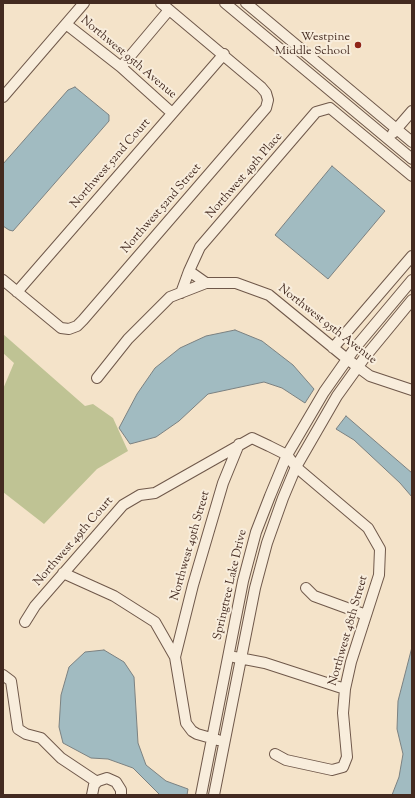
<!DOCTYPE html>
<style>
body{margin:0}
#map{position:relative;width:415px;height:798px;overflow:hidden;background:#f4e3c9;font-family:"Sorts Mill Goudy",serif}
canvas{display:block}
.frame{position:absolute;inset:0;border:4px solid #432a20;pointer-events:none}
</style>
<div id="map">
<canvas width="415" height="798"></canvas>
<div class="frame"></div>
</div>
<script>
const c = document.querySelector('canvas').getContext('2d');
c.lineJoin = 'round';
function paint(path, color) {
  c.fillStyle = color;
  c.fill(path, 'evenodd');
}
function poly(rows) {
  const path = new Path2D();
  for (const r of rows) {
    path.moveTo(r[0], r[1]);
    for (let i = 2; i < r.length; i += 2) path.lineTo(r[i], r[i + 1]);
  }
  return path;
}
function strokePath(path, color, width, dash) {
  c.strokeStyle = color;
  c.lineWidth = width;
  c.lineCap = dash ? 'butt' : 'round';
  c.setLineDash(dash || []);
  c.stroke(path);
}
function write(font, color, halo, rows, align = 'center') {
  c.font = font + ' "Sorts Mill Goudy",serif';
  c.lineWidth = 4;
  c.setLineDash([]);
  c.textBaseline = 'middle';
  c.strokeStyle = halo;
  c.fillStyle = color;
  for (const [text, x, y, turn = 0] of rows) {
    c.save();
    c.translate(x, y);
    c.rotate((+turn || 0) * Math.PI / 180);
    c.textAlign = isNaN(turn) ? turn : align;
    if (halo) c.strokeText(text, 0, 0);
    c.fillText(text, 0, 0);
    c.restore();
  }
}
paint(poly([
 [3,334,85,406,93,404,113,418,128,451,97,469,44,524,3,492,3,389,14,363,3,353]
]), '#bfc394');
const water = poly([
 [75,87,109,115,109,121,13,231,9,230,3,226,3,164,68,90,75,87],
 [332,166,385,211,328,279,275,235,332,166],
 [235,330,262,341,293,365,314,389,305,403,282,388,264,382,208,394,179,421,156,437,130,444,119,428,137,394,155,368,180,348,206,336,235,330],
 [346,416,412,473,412,497,400,483,354,440,336,429,346,416],
 [412,647,412,795,392,795,399,777,403,754,397,729,398,701,412,647],
 [104,650,124,662,134,677,138,743,146,765,166,781,188,789,187,795,160,795,133,768,108,759,91,758,63,743,59,727,61,695,69,667,85,652,104,650]
]);
paint(water, '#a1bbc1');
strokePath(water, '#7b8181', 1);
const minor = poly([
 [225,3,412,159],
 [246,3,412,142],
 [66,24,121,67,172,113],
 [121,67,169,10],
 [3,97,84,3],
 [393,133,412,111],
 [3,280,61,328,69,329,77,326,83,320,266,108,268,100,266,93,261,87,161,3],
 [206,283,189,271,200,247,316,112,330,108,412,176],
 [17,292,224,54],
 [181,293,189,271],
 [333,348,412,256],
 [97,378,128,339,170,297,206,283,236,283,269,295,347,359,370,376,412,390],
 [63,573,114,596,155,622,175,657,186,723,192,731,197,734,218,740],
 [306,588,314,596,366,615],
 [25,622,35,606,123,505,140,495,155,493,252,438,269,446,287,455,296,467,368,528,380,549,379,575,351,662,345,689,343,713,347,757,343,767,332,770,286,760,275,754],
 [175,657,193,585,223,483,239,444],
 [234,657,265,663,345,689],
 [3,675,11,681,18,729,26,734,41,738,61,758,97,782],
 [92,795,94,785,98,781,107,778,116,782,121,790,121,795],
 [201,795,243,581,256,532,270,496,287,455,324,392,355,348,412,280],
 [214,795,255,588,267,543,283,498,296,467,337,396,365,357,412,300]
]);
strokePath(minor, '#6f584a', 12);
strokePath(minor, '#f8eddc', 10);
for (const [x, y, r, color] of [
 [358,45,4,"#8f2418"]
]) {
  const dot = new Path2D();
  dot.arc(x, y, r, 0, 2 * Math.PI);
  c.fillStyle = color;
  c.fill(dot);
  strokePath(dot, '#f8eddc', 1.5);
}
write('12px', '#432a20', '#f8eddc', [
 ["Westpine",350,38],
 ["Middle School",350,52]
], 'right');
write('12px', '#432a20', '#f8eddc', [
 ["Northwest 95th Avenue",128,58,40],
 ["Northwest 52nd Court",111,164,-49],
 ["Northwest 49th Place",245,176,-49],
 ["Northwest 52nd Street",162,209,-49],
 ["Northwest 95th Avenue",327,325,38],
 ["Northwest 49th Court",74,542,-49],
 ["Northwest 49th Street",191,546,-74],
 ["Springtree Lake Drive",231,585,-77],
 ["Northwest 48th Street",349,631,-74]
]);
</script>
